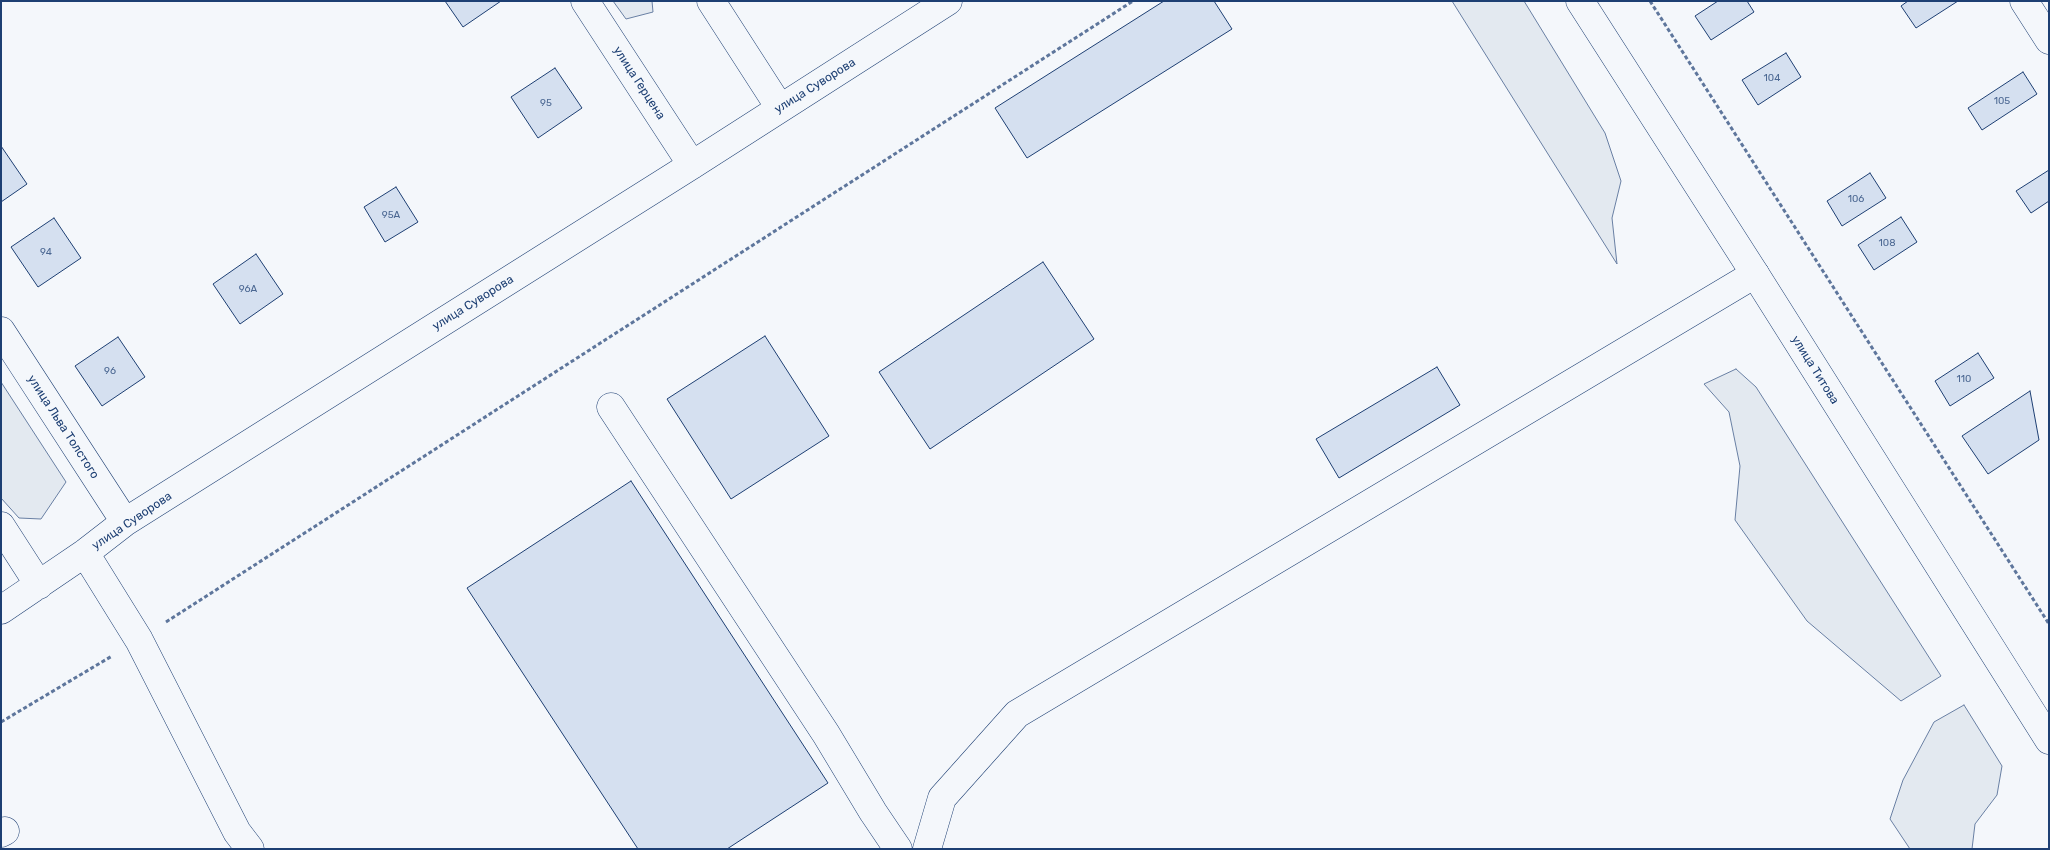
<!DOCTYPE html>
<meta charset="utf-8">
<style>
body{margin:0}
#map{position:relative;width:2050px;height:850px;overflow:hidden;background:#f4f7fb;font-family:Rubik,sans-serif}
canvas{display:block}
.frame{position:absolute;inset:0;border:2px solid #1d3f73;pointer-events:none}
</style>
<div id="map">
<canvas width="2050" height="850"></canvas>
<div class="frame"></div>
</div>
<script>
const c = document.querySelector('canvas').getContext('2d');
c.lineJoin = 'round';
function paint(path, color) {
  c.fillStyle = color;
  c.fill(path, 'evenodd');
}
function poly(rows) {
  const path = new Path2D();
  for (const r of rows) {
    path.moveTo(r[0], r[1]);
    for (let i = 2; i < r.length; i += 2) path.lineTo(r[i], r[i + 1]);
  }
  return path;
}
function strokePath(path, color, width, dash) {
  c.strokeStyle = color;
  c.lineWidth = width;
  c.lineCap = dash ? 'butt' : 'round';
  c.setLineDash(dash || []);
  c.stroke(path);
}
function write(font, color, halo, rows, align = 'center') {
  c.font = font + ' Rubik,sans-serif';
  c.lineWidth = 4;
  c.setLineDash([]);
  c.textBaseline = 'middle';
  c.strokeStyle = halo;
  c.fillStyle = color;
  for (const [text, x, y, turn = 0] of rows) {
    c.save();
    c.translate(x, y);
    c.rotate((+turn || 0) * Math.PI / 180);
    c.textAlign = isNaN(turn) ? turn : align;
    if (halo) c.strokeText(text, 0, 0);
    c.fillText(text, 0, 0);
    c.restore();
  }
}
const green = poly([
 [613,1,652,1,653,12,626,19,613,1],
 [1452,1,1524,1,1605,133,1621,181,1612,218,1617,264,1452,1],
 [1736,369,1756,387,1941,676,1901,701,1807,621,1735,520,1740,466,1729,412,1704,384,1736,369],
 [1,382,66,482,41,519,19,518,1,498,1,382],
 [1964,705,2002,766,1997,795,1975,824,1972,849,1910,849,1890,819,1903,780,1934,722,1964,705]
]);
paint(green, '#e3e9f0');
strokePath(green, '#687fa3', 1);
const building = poly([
 [445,1,501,1,463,27,445,1],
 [1164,1,1214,1,1232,29,1027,158,995,108,1164,1],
 [1718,1,1747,1,1754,12,1711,40,1695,16,1718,1],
 [1908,1,1958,1,1916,28,1901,6,1908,1],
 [1786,53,1801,77,1758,105,1742,80,1786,53],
 [555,68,582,108,538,138,511,97,555,68],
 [2023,72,2037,94,1982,130,1968,108,2023,72],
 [1,146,27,184,1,202,1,146],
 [2049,170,2049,201,2031,213,2016,191,2049,170],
 [1870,173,1886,198,1842,226,1827,201,1870,173],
 [396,187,418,222,385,242,364,207,396,187],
 [1901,217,1917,242,1874,270,1858,245,1901,217],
 [54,218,81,258,38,287,11,247,54,218],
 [256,254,283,294,240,324,213,284,256,254],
 [1043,262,1094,339,930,449,879,372,1043,262],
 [765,336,829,436,731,499,667,399,765,336],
 [118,337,145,377,102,406,75,366,118,337],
 [1978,353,1994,378,1950,406,1935,381,1978,353],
 [1437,367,1460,405,1339,478,1316,439,1437,367],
 [2030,391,2039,440,1988,474,1962,436,2030,391],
 [631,481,828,783,727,849,638,849,467,588,631,481]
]);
paint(building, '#d5e0f0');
strokePath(building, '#1d3f73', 1);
const minor = poly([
 [585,1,692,165],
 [711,1,780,108],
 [2024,1,2049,40],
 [1,331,125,522],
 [611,407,826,734,873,812,898,849],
 [1,526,39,585],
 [85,553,139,640,237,832,250,849],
 [1,610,85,553,125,522,692,165,948,1],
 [1,833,5,831],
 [927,849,942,798,1017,714,1755,274]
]);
const major = poly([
 [1580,1,1755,274,2049,740]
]);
strokePath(minor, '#1d3f73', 29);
strokePath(major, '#1d3f73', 29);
strokePath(poly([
 [1650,1,2049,624],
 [166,622,1133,1],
 [1,722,112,656]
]), '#5e769c', 3, [4, 2.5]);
strokePath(minor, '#f4f7fb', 28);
strokePath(major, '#f4f7fb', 28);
write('10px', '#4b6792', null, [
 ["104",1772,78],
 ["105",2002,101],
 ["95",546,103],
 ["106",1856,199],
 ["95А",391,215],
 ["108",1887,243],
 ["94",46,252],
 ["96А",248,289],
 ["96",110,371],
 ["110",1964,379]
]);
write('12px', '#1d3f73', '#f4f7fb', [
 ["улица Герцена",639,83,57],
 ["улица Суворова",815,86,-32],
 ["улица Суворова",473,303,-32],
 ["улица Титова",1815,370,58],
 ["улица Льва Толстого",63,427,57],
 ["улица Суворова",132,521,-34]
]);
</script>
